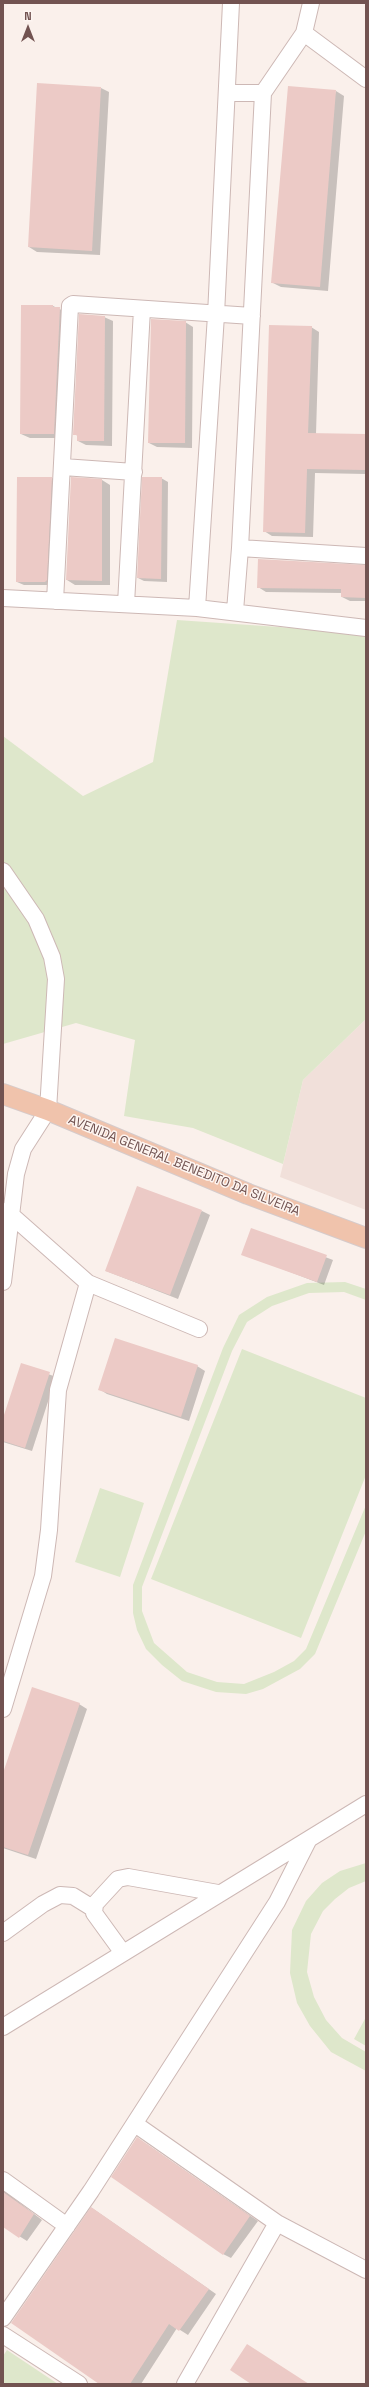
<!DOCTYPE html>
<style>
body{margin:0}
#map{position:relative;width:369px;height:2387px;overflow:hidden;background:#faf0eb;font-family:"Space Grotesk",sans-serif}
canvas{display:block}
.frame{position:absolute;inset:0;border:4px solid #725351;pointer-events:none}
.north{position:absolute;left:8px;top:8px;width:40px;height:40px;-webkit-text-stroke:3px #fdf5f1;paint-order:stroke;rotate:0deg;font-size:11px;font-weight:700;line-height:16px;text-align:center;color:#725351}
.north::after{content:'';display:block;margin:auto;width:14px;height:18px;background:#725351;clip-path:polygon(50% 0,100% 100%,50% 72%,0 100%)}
</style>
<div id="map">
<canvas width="369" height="2387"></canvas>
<div class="frame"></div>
<div class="north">N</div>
</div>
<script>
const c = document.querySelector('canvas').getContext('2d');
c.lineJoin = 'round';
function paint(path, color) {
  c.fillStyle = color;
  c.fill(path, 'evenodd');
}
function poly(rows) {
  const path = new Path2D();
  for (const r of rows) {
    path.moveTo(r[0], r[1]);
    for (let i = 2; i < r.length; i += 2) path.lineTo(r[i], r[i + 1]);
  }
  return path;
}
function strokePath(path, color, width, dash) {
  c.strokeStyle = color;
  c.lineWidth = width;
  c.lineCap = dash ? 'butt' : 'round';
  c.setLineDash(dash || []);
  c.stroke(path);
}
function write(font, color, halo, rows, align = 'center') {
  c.font = font + ' "Space Grotesk",sans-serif';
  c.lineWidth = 3;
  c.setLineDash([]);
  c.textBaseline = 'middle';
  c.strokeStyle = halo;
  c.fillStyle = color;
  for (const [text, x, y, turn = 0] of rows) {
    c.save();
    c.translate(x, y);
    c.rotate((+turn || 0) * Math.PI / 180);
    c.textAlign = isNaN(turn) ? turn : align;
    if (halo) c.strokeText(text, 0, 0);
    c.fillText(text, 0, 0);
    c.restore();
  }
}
paint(poly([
 [366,1019,366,1210,280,1177,303,1080]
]), '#f1e0da');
paint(poly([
 [177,620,366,633,366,1019,303,1080,283,1164,193,1128,124,1116,135,1040,76,1023,3,1044,3,736,83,796,153,762],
 [345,1282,366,1289,366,1300,344,1292,309,1293,272,1306,247,1322,232,1351,142,1587,142,1611,154,1643,187,1672,217,1682,244,1684,274,1672,294,1661,306,1649,366,1505,366,1531,315,1654,300,1669,263,1689,246,1694,216,1692,182,1681,162,1665,146,1649,137,1630,133,1613,133,1585,223,1348,239,1315,267,1297,307,1283],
 [242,1349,366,1398,366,1475,301,1638,151,1579],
 [100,1488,144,1503,120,1577,75,1562],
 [366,1863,366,1881,349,1888,335,1899,323,1911,311,1934,307,1972,314,1997,326,2020,342,2038,366,2052,366,2071,331,2052,310,2026,297,2003,290,1973,292,1930,306,1901,322,1883,340,1871],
 [366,2017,366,2046,354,2039],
 [7,2350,58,2384,3,2384,3,2356]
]), '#dee7cb');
paint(poly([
 [101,88,109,92,100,255,37,252,29,247],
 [336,91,344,96,328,291,281,287,273,283],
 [22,306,53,306,68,313,62,438,30,438,21,434],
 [104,317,113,321,112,446,86,445,78,441,78,436,74,434],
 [185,322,193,327,192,448,157,447,149,443],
 [311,327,319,332,316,434,366,436,366,474,315,473,313,537,272,536,264,531],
 [52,478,58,482,51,585,24,585,17,582],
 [72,478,102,480,110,485,110,585,75,585,67,580],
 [161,478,168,482,167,582,144,581,138,578],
 [366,566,366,601,350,601,342,597,342,593,266,592,258,587],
 [202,1211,210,1215,178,1299,106,1271],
 [252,1229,333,1260,324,1285,243,1254],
 [22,1364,56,1377,32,1451,3,1442,3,1421],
 [197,1366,205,1371,189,1421,107,1394,99,1389],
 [79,1704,87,1709,36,1859,3,1848,3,1776],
 [145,2143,258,2221,231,2258,223,2254],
 [3,2190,42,2220,27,2241,3,2226],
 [92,2208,216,2294,188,2335,177,2328,141,2384,101,2384]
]), '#0003');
paint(poly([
 [37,83,101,87,92,251,28,247],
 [288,86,336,90,320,287,271,283],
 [21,305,53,305,53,307,60,307,54,434,20,434],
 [79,314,105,316,104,441,77,441,77,435,73,435],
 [151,319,186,321,185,443,148,443],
 [269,325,312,326,308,433,366,434,366,470,307,469,305,533,263,532],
 [17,477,52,477,47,580,45,582,16,582],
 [71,477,102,479,102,581,66,580],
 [142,477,162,477,161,579,137,578],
 [258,559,366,565,366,598,341,597,341,589,257,588],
 [137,1186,202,1210,170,1295,105,1271],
 [251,1228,327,1255,317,1282,241,1255],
 [115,1338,198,1365,181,1417,98,1390],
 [21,1363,50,1372,25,1448,3,1441,3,1418],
 [32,1687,80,1703,28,1855,3,1847,3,1773],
 [137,2137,250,2216,223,2255,111,2177],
 [3,2192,34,2214,19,2238,3,2227],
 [91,2207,209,2289,179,2331,169,2324,130,2384,99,2384,11,2323],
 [247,2344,309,2384,251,2384,230,2370]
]), '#eccac6');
const minor = poly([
 [304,33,366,79],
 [227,93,263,93],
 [63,467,134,472],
 [240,548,366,556],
 [3,598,197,608,366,628],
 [55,601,70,306,73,304,252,316],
 [126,604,142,309],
 [197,608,216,315,231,3],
 [235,611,240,548,263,93,304,33,311,3],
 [3,871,36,919,52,957,56,979,48,1110,23,1149,16,1174,3,1282],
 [3,1211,10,1214,88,1283,199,1329],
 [3,1709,43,1576,49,1530,58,1390,88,1283],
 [3,1933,43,1904,60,1895,73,1896,94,1909],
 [123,1953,94,1913,95,1904,118,1879,128,1877,218,1893],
 [3,2027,366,1804],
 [135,2124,277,2223,185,2384],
 [3,2180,67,2226],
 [277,2223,366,2270],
 [3,2318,91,2191,277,1902,308,1841],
 [3,2335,79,2384]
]);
const major = poly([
 [3,1094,48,1110,248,1194,366,1238]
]);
strokePath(minor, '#cdb8b5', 18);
strokePath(major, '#d5cbcb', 22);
strokePath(minor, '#fff', 16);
strokePath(major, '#f0c3ac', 20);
write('13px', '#725351', '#fdf5f1', [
 ["AVENIDA GENERAL BENEDITO DA SILVEIRA",184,1166,22]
]);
</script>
